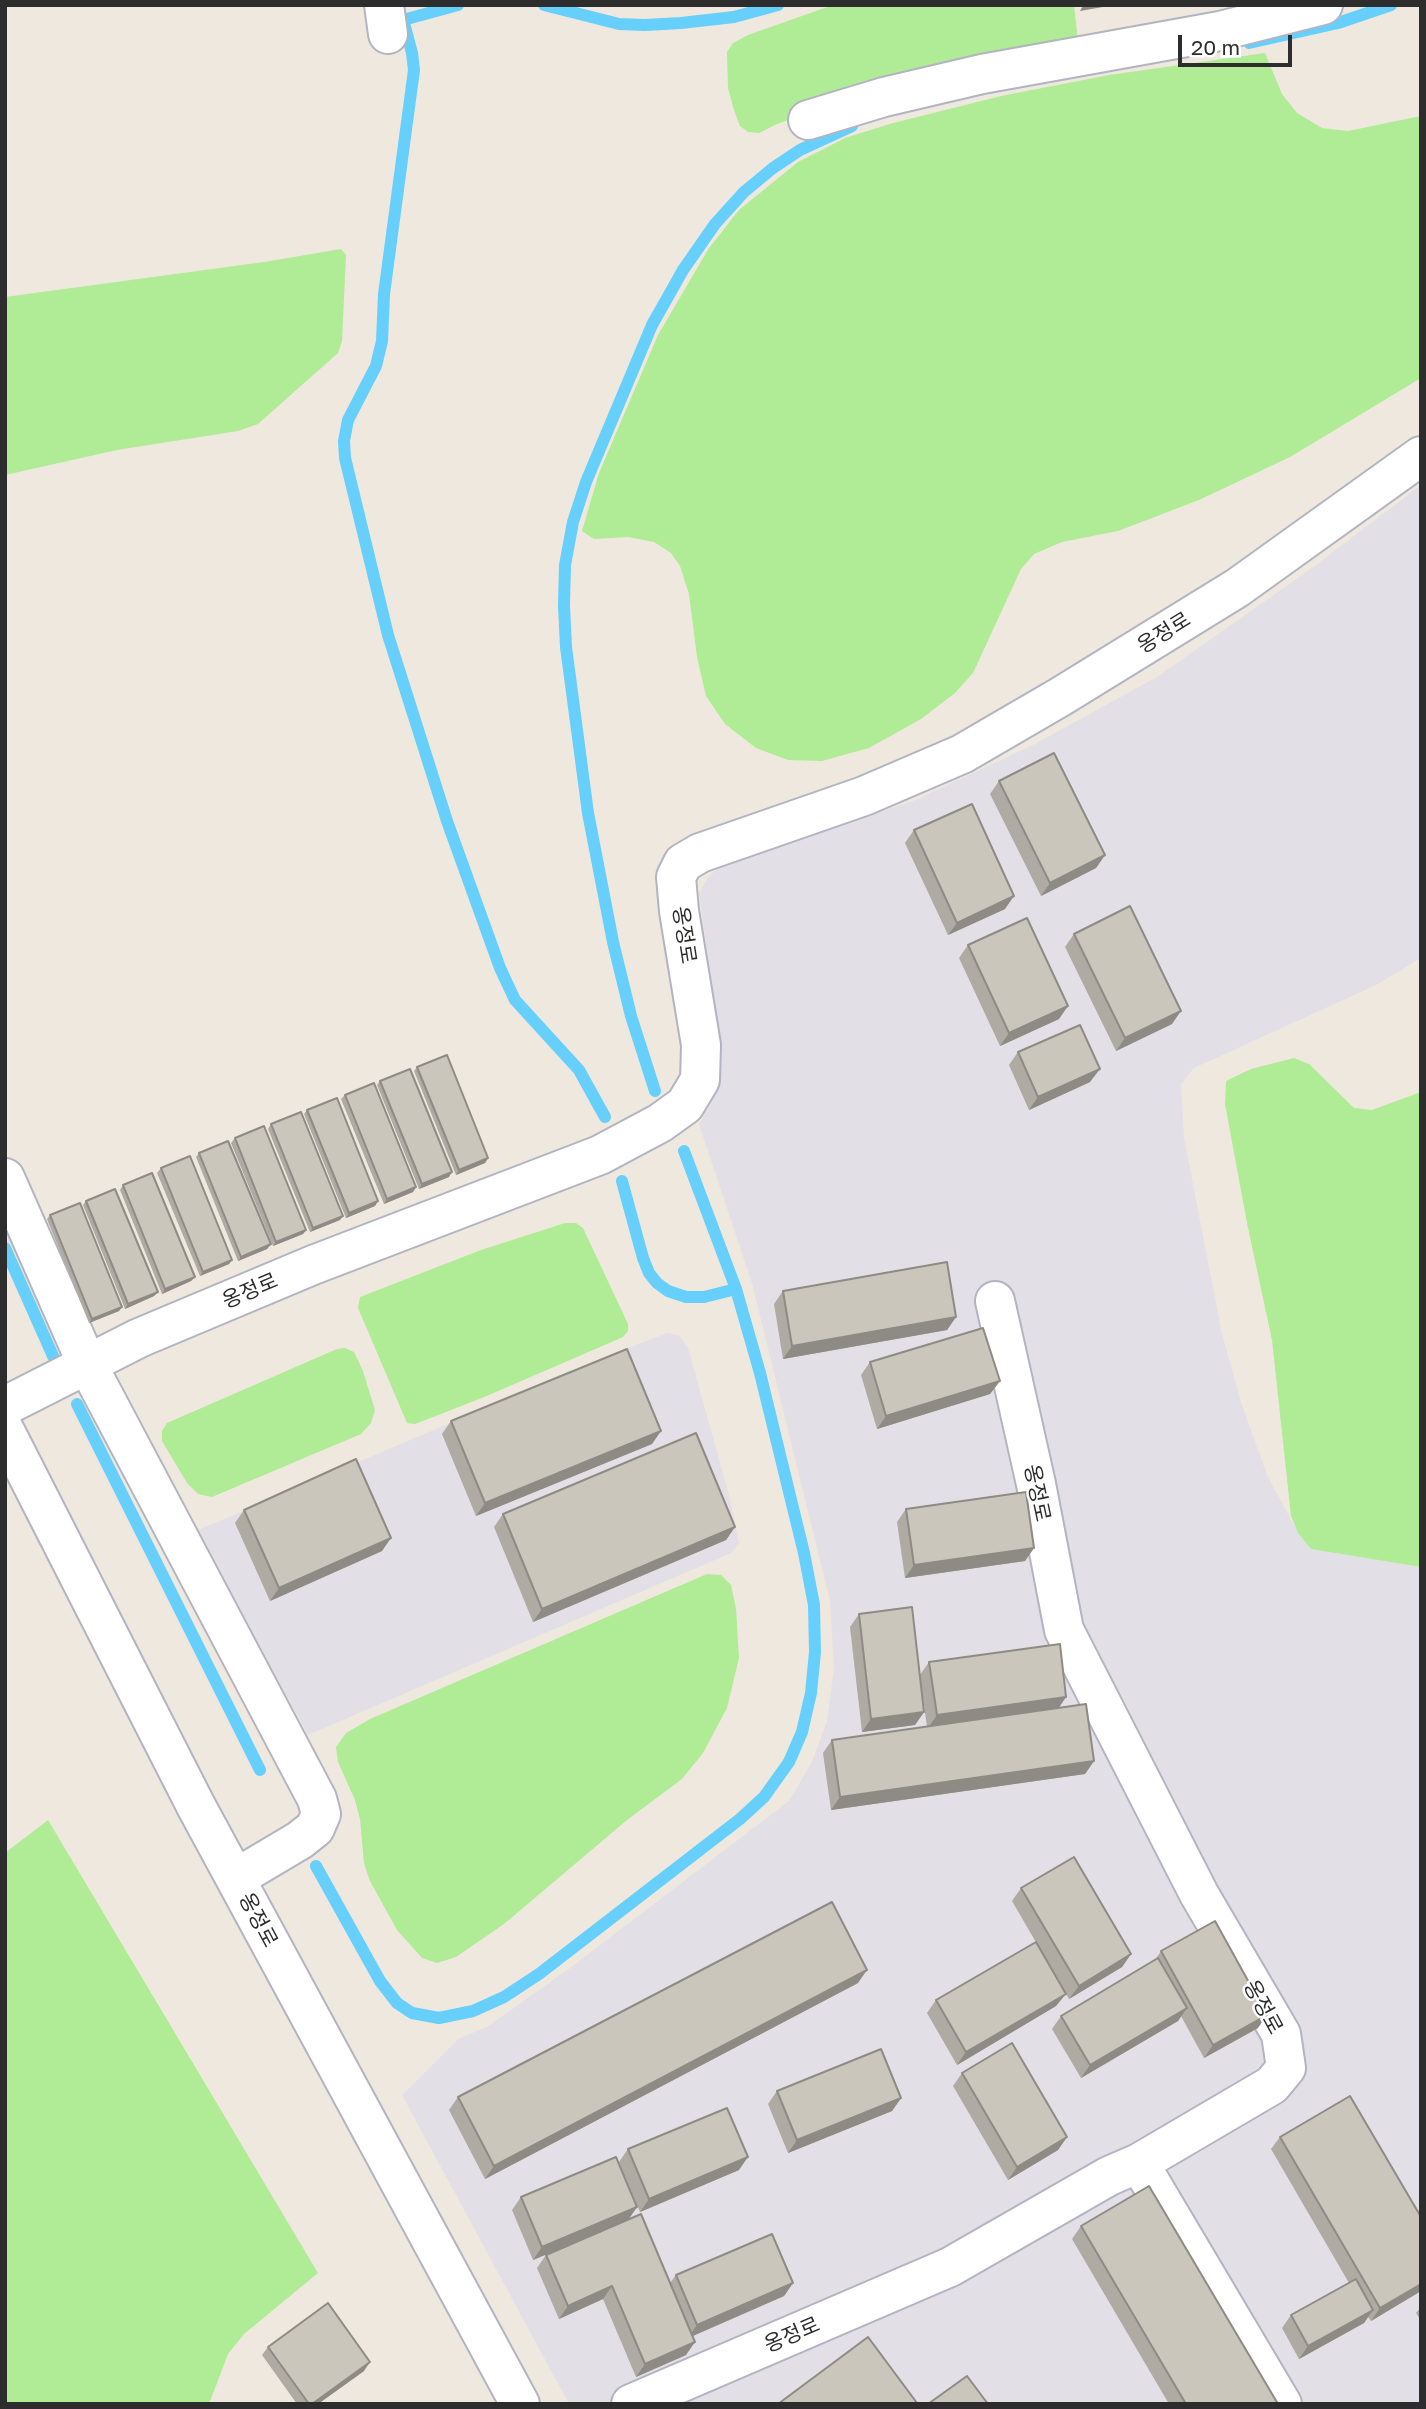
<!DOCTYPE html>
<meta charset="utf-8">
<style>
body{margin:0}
#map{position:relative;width:1426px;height:2409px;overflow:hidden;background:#efe8de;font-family:"Golos Text",sans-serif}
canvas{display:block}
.frame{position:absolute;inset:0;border:7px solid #2d2d2d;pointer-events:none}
.scale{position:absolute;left:1178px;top:35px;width:114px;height:32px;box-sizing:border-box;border:4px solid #2d2d2d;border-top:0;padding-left:9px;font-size:21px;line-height:24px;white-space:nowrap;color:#2d2d2d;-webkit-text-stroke:5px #fff;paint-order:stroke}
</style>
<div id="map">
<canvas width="1426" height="2409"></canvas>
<div class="frame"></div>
<div class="scale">20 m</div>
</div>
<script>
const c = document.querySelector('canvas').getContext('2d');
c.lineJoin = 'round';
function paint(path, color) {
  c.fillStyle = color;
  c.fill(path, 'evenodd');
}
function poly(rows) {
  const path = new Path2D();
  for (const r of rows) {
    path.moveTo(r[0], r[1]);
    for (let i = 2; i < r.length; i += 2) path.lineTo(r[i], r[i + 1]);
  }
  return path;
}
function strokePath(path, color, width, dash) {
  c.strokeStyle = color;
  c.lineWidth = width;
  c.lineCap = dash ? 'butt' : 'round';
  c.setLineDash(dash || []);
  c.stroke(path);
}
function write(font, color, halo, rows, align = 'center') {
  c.font = font + ' "Golos Text","Noto Sans KR",sans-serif';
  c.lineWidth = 5;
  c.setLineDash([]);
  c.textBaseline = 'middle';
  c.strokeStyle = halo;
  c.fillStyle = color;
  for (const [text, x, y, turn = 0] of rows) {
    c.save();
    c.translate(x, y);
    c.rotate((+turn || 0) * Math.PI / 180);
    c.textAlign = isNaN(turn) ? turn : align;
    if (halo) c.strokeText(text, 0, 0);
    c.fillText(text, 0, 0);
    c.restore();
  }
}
paint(poly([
 [1421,485,1421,958,1376,985,1194,1068,1181,1084,1184,1138,1222,1334,1241,1402,1267,1475,1298,1533,1311,1549,1421,1567,1421,2404,569,2404,402,2095,458,2039,487,2027,570,1968,789,1801,812,1762,827,1721,834,1668,830,1601,752,1283,699,1124,711,1104,720,1072,718,1027,699,893,709,876,727,861,771,846,911,802,1035,744,1157,677,1312,568],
 [668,1333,680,1336,688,1348,729,1495,739,1543,731,1553,308,1735,196,1531,622,1350]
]), '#e2dfe7');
paint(poly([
 [833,5,1074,5,1078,41,866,93,777,124,759,133,748,132,740,126,734,110,728,88,727,52,733,43,748,35],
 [1265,53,1282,94,1297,113,1322,128,1348,131,1421,116,1421,378,1290,457,1199,500,1118,531,1062,542,1034,554,1021,569,973,673,955,693,921,719,869,748,822,761,788,760,756,748,725,724,706,696,697,657,689,594,680,566,671,553,654,542,628,537,594,539,582,531,599,473,658,335,709,248,739,210,798,162,845,138,893,123,1001,96,1109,75],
 [341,249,346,255,342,341,338,353,258,424,238,431,117,450,5,475,5,297,264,262],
 [1294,1058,1309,1064,1354,1108,1372,1110,1421,1092,1421,1567,1311,1549,1298,1533,1291,1516,1272,1340,1248,1228,1225,1104,1226,1081,1251,1069],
 [565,1223,576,1223,583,1228,628,1324,628,1331,623,1337,607,1344,482,1398,415,1424,407,1423,358,1308,360,1297,481,1250],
 [345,1348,354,1352,363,1371,375,1410,371,1423,361,1434,212,1497,198,1494,187,1483,162,1441,162,1431,167,1423,337,1349],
 [707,1574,721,1575,731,1585,736,1609,739,1658,727,1708,703,1753,682,1779,627,1820,504,1924,456,1957,437,1963,422,1958,397,1930,370,1881,364,1863,360,1819,355,1800,338,1762,336,1747,346,1733,370,1719],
 [48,1820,318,2273,244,2334,228,2354,209,2404,5,2404,5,1853]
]), '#b0eb95');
strokePath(poly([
 [544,5,619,24,645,25,681,23,734,17,778,5],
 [403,19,412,53,414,70,384,294,382,341,376,366,348,420,344,441,345,458,388,635,447,821,500,968,515,1000,579,1070,605,1117],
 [403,20,458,5],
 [1249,43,1338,23,1391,5],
 [655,1091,631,1016,613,942,588,813,566,647,564,606,565,565,573,522,586,482,652,325,683,270,715,224,744,192,773,168,800,150,852,126],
 [622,1181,643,1258,649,1273,657,1283,668,1291,686,1297,704,1297,736,1289],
 [5,1248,53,1356],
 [77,1404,260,1770],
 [316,1866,380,1981,397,2003,412,2013,439,2018,473,2011,504,1997,539,1974,740,1819,764,1797,789,1762,802,1732,811,1693,815,1652,814,1605,804,1553,760,1373,736,1289,684,1151]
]), '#67cffb', 12);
const minor = poly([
 [384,5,388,34],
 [808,120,884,97,982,74,1220,31,1323,5],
 [5,1178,87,1364,317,1799,321,1814,315,1828,300,1840,236,1878],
 [5,1406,139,1338,313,1265,600,1155,660,1123,685,1105,700,1080,701,1045,679,911,676,877,683,863,700,853,864,796,962,754,1060,697,1237,588,1421,456],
 [5,1431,196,1806,520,2404],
 [1139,2163,1282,2404],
 [631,2404,950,2267,1109,2176,1139,2163,1272,2085,1286,2068,1281,2034,1199,1894,1064,1630,1036,1484,995,1301]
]);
strokePath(minor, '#b2b4c2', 42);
strokePath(minor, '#fff', 38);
paint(poly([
 [999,781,1105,855,1096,868,1041,896,990,794],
 [914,830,1005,909,948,935,905,843],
 [1074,934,1172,1024,1116,1051,1065,947],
 [968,945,1059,1019,1000,1046,959,958],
 [1018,1052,1090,1082,1029,1110,1009,1065],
 [417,1067,488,1158,485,1163,456,1175,414,1071],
 [380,1081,449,1177,419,1189,377,1085],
 [345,1095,416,1187,413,1192,384,1204,341,1099],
 [307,1110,378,1201,375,1206,346,1218,304,1114],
 [271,1124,340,1220,310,1232,268,1129],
 [235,1138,306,1230,303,1234,273,1246,231,1143],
 [199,1153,271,1244,267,1249,238,1261,196,1157],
 [161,1168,232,1260,229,1264,200,1276,157,1173],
 [123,1185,195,1277,191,1281,162,1294,120,1190],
 [86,1201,158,1292,154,1296,125,1309,83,1205],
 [50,1215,122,1307,119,1311,89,1323,47,1219],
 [783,1291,956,1317,947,1330,783,1359,774,1304],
 [870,1362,1000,1381,990,1394,877,1429,861,1375],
 [451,1421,652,1444,476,1516,442,1434],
 [906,1509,1034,1548,1025,1561,905,1578,897,1522],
 [244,1510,382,1551,270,1601,235,1523],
 [503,1514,735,1527,726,1540,533,1622,494,1527],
 [859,1614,924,1712,915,1725,862,1732,850,1627],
 [929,1662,1066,1697,1059,1708,1094,1761,1085,1774,831,1810,823,1753,832,1740,927,1727,920,1675],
 [1021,1888,1131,1954,1122,1967,1069,1999,1012,1901],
 [1161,1951,1258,2028,1204,2058,1181,2016,1178,2021,1081,2078,1052,2029,1061,2016,1155,1960],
 [858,1983,485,2179,449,2110,458,2097],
 [936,2000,1056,2006,957,2065,927,2013],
 [962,2073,1067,2137,1058,2150,1008,2180,953,2086],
 [777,2091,901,2098,892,2111,788,2153,768,2104],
 [1280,2137,1421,2291,1371,2321,1368,2317,1364,2323,1299,2359,1282,2328,1291,2315,1349,2283,1271,2149],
 [628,2149,739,2170,640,2212,619,2162],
 [521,2197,637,2207,628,2220,533,2260,512,2210],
 [1081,2226,1278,2404,1169,2404,1072,2239],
 [546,2255,670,2283,676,2275,793,2283,784,2296,693,2336,686,2355,636,2377,603,2299,559,2319,537,2268],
 [1421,2307,1421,2321,1416,2313],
 [268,2347,364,2371,318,2404,297,2404,262,2355]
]), '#afaaa2');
paint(poly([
 [1090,5,1104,5,1103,7,1080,11,1083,6],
 [1105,855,1096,868,1041,896,1050,883],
 [1014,896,1005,909,948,935,957,923],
 [1068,1006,1059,1019,1000,1046,1009,1033],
 [1181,1011,1172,1024,1116,1051,1125,1038],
 [1100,1069,1090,1082,1029,1110,1038,1097],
 [488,1158,485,1163,456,1175,459,1170],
 [452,1172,449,1177,419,1189,422,1184],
 [416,1187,413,1192,384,1204,387,1199],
 [378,1201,375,1206,346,1218,349,1213],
 [343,1216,340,1220,310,1232,313,1228],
 [306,1230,303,1234,273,1246,276,1242],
 [271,1244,267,1249,238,1261,241,1257],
 [232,1260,229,1264,200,1276,203,1272],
 [195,1277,191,1281,162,1294,165,1289],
 [158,1292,154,1296,125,1309,128,1304],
 [122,1307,119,1311,89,1323,92,1319],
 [956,1317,947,1330,783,1359,792,1346],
 [1000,1381,990,1394,877,1429,886,1416],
 [661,1431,652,1444,476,1516,485,1503],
 [735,1527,726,1540,533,1622,542,1609],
 [391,1538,382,1551,270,1601,279,1588],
 [1034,1548,1025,1561,905,1578,914,1565],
 [1066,1697,1057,1710,928,1728,937,1715],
 [924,1712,915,1725,862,1732,871,1719],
 [1094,1761,1085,1774,831,1810,840,1797],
 [1131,1954,1122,1967,1069,1999,1079,1986],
 [867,1970,858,1983,485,2179,494,2166],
 [1066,1994,1056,2006,957,2065,966,2052],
 [1187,2008,1178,2021,1081,2078,1090,2065],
 [1267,2015,1258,2028,1204,2058,1213,2045],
 [901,2098,892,2111,788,2153,797,2140],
 [1067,2137,1058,2150,1008,2180,1017,2167],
 [748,2157,739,2170,640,2212,649,2199],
 [637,2207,628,2220,533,2260,542,2247],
 [793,2283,784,2296,688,2338,697,2325],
 [1421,2284,1421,2291,1371,2321,1380,2308],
 [612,2286,603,2299,559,2319,568,2306],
 [1373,2310,1364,2323,1299,2359,1308,2346],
 [695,2342,686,2355,636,2377,645,2364],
 [370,2362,364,2371,318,2404,312,2404]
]), '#8e8b84');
const building = poly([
 [1054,753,1105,855,1050,883,999,781,1054,753],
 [972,804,1014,896,957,923,914,830,972,804],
 [1130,906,1181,1011,1125,1038,1074,934,1130,906],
 [1027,918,1068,1006,1009,1033,968,945,1027,918],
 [1080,1025,1100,1069,1038,1097,1018,1052,1080,1025],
 [447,1055,488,1158,459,1170,417,1067,447,1055],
 [410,1069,452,1172,422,1184,380,1081,410,1069],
 [374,1083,416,1187,387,1199,345,1095,374,1083],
 [337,1098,378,1201,349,1213,307,1110,337,1098],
 [301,1112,343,1216,313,1228,271,1124,301,1112],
 [264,1126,306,1230,276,1242,235,1138,264,1126],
 [228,1141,271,1244,241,1257,199,1153,228,1141],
 [190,1156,232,1260,203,1272,161,1168,190,1156],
 [152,1173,195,1277,165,1289,123,1185,152,1173],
 [115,1189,158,1292,128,1304,86,1201,115,1189],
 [80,1203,122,1307,92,1319,50,1215,80,1203],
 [947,1262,956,1317,792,1346,783,1291,947,1262],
 [983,1328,1000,1381,886,1416,870,1362,983,1328],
 [627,1349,661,1431,485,1503,451,1421,627,1349],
 [696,1433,735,1527,542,1609,503,1514,696,1433],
 [356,1459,391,1538,279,1588,244,1510,356,1459],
 [1026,1492,1034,1548,914,1565,906,1509,1026,1492],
 [912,1607,924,1712,871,1719,859,1614,912,1607],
 [1060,1644,1066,1697,937,1715,929,1662,1060,1644],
 [1086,1704,1094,1761,840,1797,832,1740,1086,1704],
 [1074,1857,1131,1954,1079,1986,1021,1888,1074,1857],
 [832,1902,867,1970,494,2166,458,2097,832,1902],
 [1215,1921,1267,2015,1213,2045,1161,1951,1215,1921],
 [1036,1942,1066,1994,966,2052,936,2000,1036,1942],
 [1158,1958,1187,2008,1090,2065,1061,2016,1158,1958],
 [1012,2043,1067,2137,1017,2167,962,2073,1012,2043],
 [881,2049,901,2098,797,2140,777,2091,881,2049],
 [1350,2096,1421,2217,1421,2284,1380,2308,1280,2137,1350,2096],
 [727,2108,748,2157,649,2199,628,2149,727,2108],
 [616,2157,637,2207,542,2247,521,2197,616,2157],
 [1149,2186,1278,2404,1186,2404,1081,2226,1149,2186],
 [641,2214,695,2342,645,2364,612,2286,568,2306,546,2255,641,2214],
 [772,2234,793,2283,697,2325,676,2275,772,2234],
 [1356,2279,1373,2310,1308,2346,1291,2315,1356,2279],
 [328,2303,370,2362,312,2404,309,2404,268,2347,328,2303],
 [868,2337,917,2403,915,2404,778,2404,868,2337],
 [967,2376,988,2404,928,2404,967,2376]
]);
paint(building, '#cbc6bc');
strokePath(building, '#8e8b84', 2);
write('21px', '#2d2d2d', '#fff', [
 ["옹정로",1164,633,-32],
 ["옹정로",684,935,81],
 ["옹정로",250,1291,-23],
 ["옹정로",1037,1493,78],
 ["옹정로",258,1920,62],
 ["옹정로",1263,2007,61],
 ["옹정로",792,2335,-23]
]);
</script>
